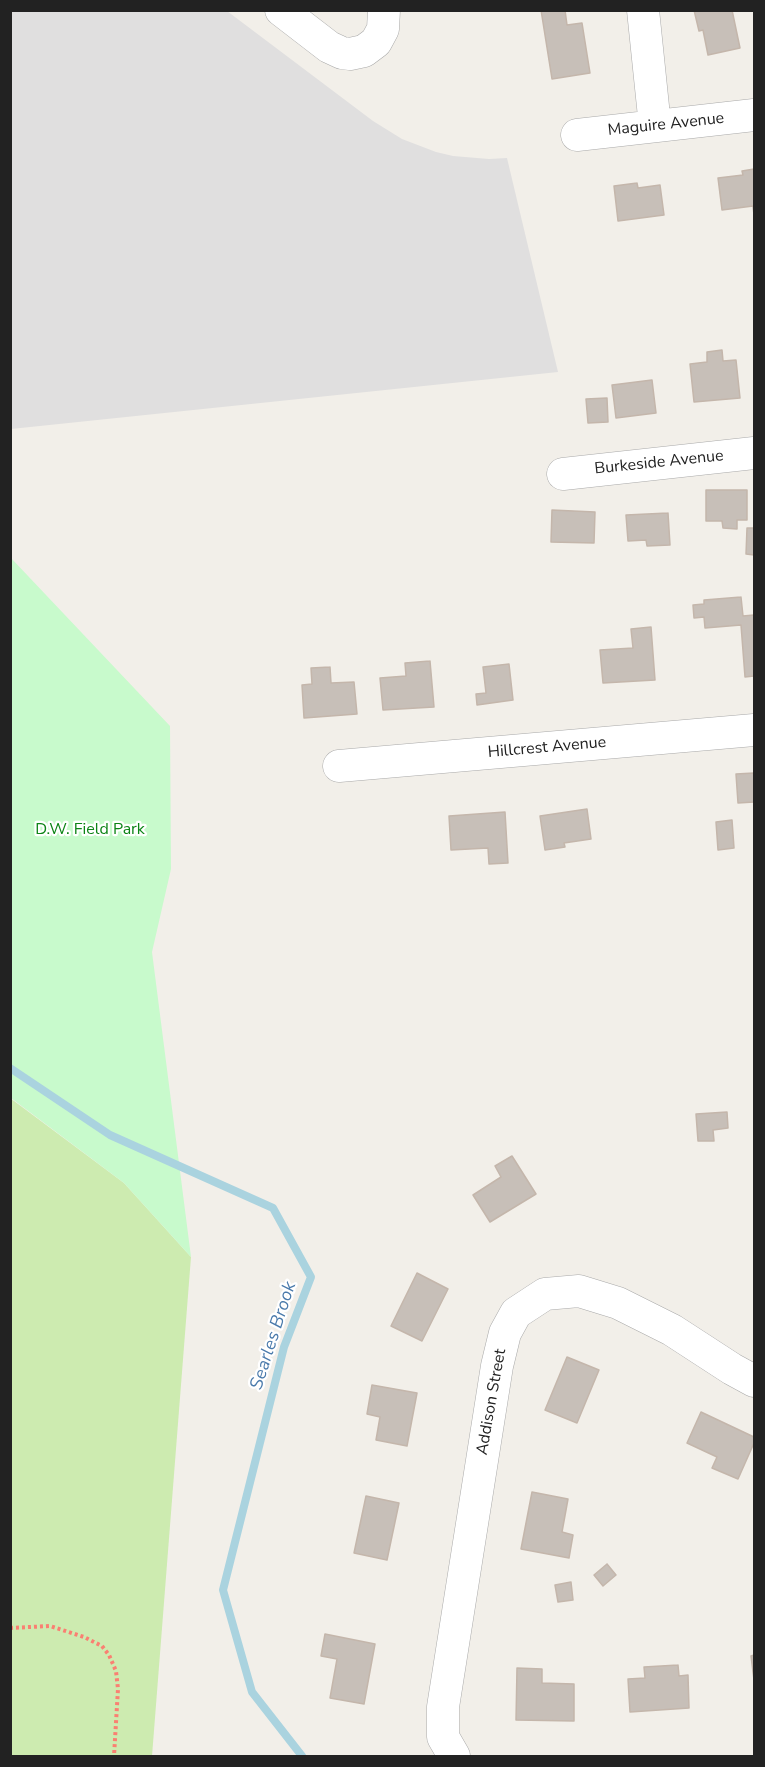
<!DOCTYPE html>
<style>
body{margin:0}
#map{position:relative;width:765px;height:1767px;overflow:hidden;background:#f2efe9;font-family:"Nunito Sans",sans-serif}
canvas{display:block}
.frame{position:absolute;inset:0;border:12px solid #222;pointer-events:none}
</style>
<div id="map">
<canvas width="765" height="1767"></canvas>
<div class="frame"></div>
</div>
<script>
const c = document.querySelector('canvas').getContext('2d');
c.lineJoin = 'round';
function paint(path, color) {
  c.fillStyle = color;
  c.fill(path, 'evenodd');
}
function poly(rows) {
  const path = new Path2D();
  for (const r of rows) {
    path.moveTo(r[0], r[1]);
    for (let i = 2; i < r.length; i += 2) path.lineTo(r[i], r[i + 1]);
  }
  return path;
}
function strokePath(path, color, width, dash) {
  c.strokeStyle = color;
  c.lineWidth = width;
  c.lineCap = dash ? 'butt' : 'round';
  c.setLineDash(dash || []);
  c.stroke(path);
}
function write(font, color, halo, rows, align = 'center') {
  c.font = font + ' "Nunito Sans",sans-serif';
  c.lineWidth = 4.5;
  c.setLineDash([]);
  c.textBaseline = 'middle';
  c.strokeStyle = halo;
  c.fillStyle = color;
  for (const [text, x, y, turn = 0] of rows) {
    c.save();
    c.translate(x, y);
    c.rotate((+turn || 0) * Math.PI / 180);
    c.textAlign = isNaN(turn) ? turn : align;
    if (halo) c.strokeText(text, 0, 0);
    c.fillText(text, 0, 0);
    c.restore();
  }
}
paint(poly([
 [10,11,227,11,373,121,402,139,436,152,453,156,489,159,507,158,558,372,11,429]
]), '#e0dfdf');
paint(poly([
 [10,1098,124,1183,191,1257,152,1756,11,1756]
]), '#cdebb0');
paint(poly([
 [11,558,170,726,171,869,152,952,191,1257,124,1183,11,1098]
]), '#c8facc');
strokePath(poly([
 [10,1068,110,1135,273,1208,311,1277,284,1347,223,1590,252,1692,302,1756]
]), '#aad3df', 8);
const building = poly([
 [541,10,565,10,567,25,582,23,590,73,552,79,541,10],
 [694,10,732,10,740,48,708,55,703,30,699,31,694,10],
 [754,169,754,215,753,206,722,210,718,178,743,175,742,171,754,169],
 [637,183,638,188,660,185,664,215,618,221,614,186,637,183],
 [722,350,723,361,736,360,740,398,694,402,690,364,707,362,707,352,722,350],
 [652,380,656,413,616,418,612,385,652,380],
 [607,398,608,422,588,423,586,399,607,398],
 [706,490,747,490,747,520,737,520,737,529,723,528,722,521,706,521,706,490],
 [552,510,595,512,594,543,551,542,552,510],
 [668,513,670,545,647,546,646,540,628,541,626,515,668,513],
 [747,528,754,528,754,555,746,554,747,528],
 [741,597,743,616,754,615,754,676,745,677,741,625,705,628,704,617,694,618,693,605,704,604,704,600,741,597],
 [651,627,655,680,603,683,600,650,633,648,631,629,651,627],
 [430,661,434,707,383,710,380,678,406,676,405,663,430,661],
 [509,664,513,700,477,705,476,694,486,693,483,667,509,664],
 [330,667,331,683,354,682,357,714,304,718,302,685,312,684,311,668,330,667],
 [754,773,754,802,738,803,736,774,754,773],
 [587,809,591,839,564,843,565,847,545,850,540,816,587,809],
 [505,812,508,863,489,864,488,848,451,850,449,816,505,812],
 [732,820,734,848,718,850,716,822,732,820],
 [727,1112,728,1128,713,1130,714,1141,698,1141,696,1114,727,1112],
 [512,1156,536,1194,490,1222,473,1195,501,1177,495,1166,512,1156],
 [417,1273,448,1289,422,1341,391,1326,417,1273],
 [567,1357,599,1370,577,1423,545,1410,567,1357],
 [372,1385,417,1393,407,1446,376,1440,380,1417,367,1414,372,1385],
 [701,1412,754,1437,754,1443,738,1479,712,1468,717,1457,687,1443,701,1412],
 [532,1492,568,1499,562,1532,573,1535,569,1558,521,1549,532,1492],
 [366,1496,399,1503,387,1560,354,1553,366,1496],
 [607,1564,616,1575,603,1586,594,1575,607,1564],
 [571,1582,573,1600,558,1602,555,1585,571,1582],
 [325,1634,375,1644,364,1704,330,1698,337,1659,321,1656,325,1634],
 [754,1655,754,1680,751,1656,754,1655],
 [678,1665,679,1676,688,1675,689,1708,630,1712,628,1679,645,1678,644,1667,678,1665],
 [517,1668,542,1669,542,1683,574,1684,574,1721,516,1720,517,1668]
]);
paint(building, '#c7bfb8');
strokePath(building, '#c4b6ab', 1.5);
const street = poly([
 [281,10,329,47,342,53,350,54,364,51,376,42,383,29,384,10],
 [643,10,655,126],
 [577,135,754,115],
 [563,474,754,453],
 [339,766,754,730],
 [454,1756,443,1737,443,1707,497,1366,505,1333,516,1313,545,1294,579,1291,618,1303,672,1330,732,1369,754,1381]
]);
strokePath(street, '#a9a9a9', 33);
strokePath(poly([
 [10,1628,50,1626,84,1637,102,1646,109,1655,116,1671,118,1689,114,1756]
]), '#fa8072', 4, [3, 3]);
strokePath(street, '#fff', 32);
write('16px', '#222', '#fff', [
 ["Maguire Avenue",666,125,-6],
 ["Burkeside Avenue",659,463,-6],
 ["Hillcrest Avenue",547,748,-5],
 ["Addison Street",492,1402,-80]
]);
write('16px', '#0c8416', '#fff', [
 ["D.W. Field Park",90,830]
]);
write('italic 18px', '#4a7aab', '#fff', [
 ["Searles Brook",274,1336,-72]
]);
</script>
